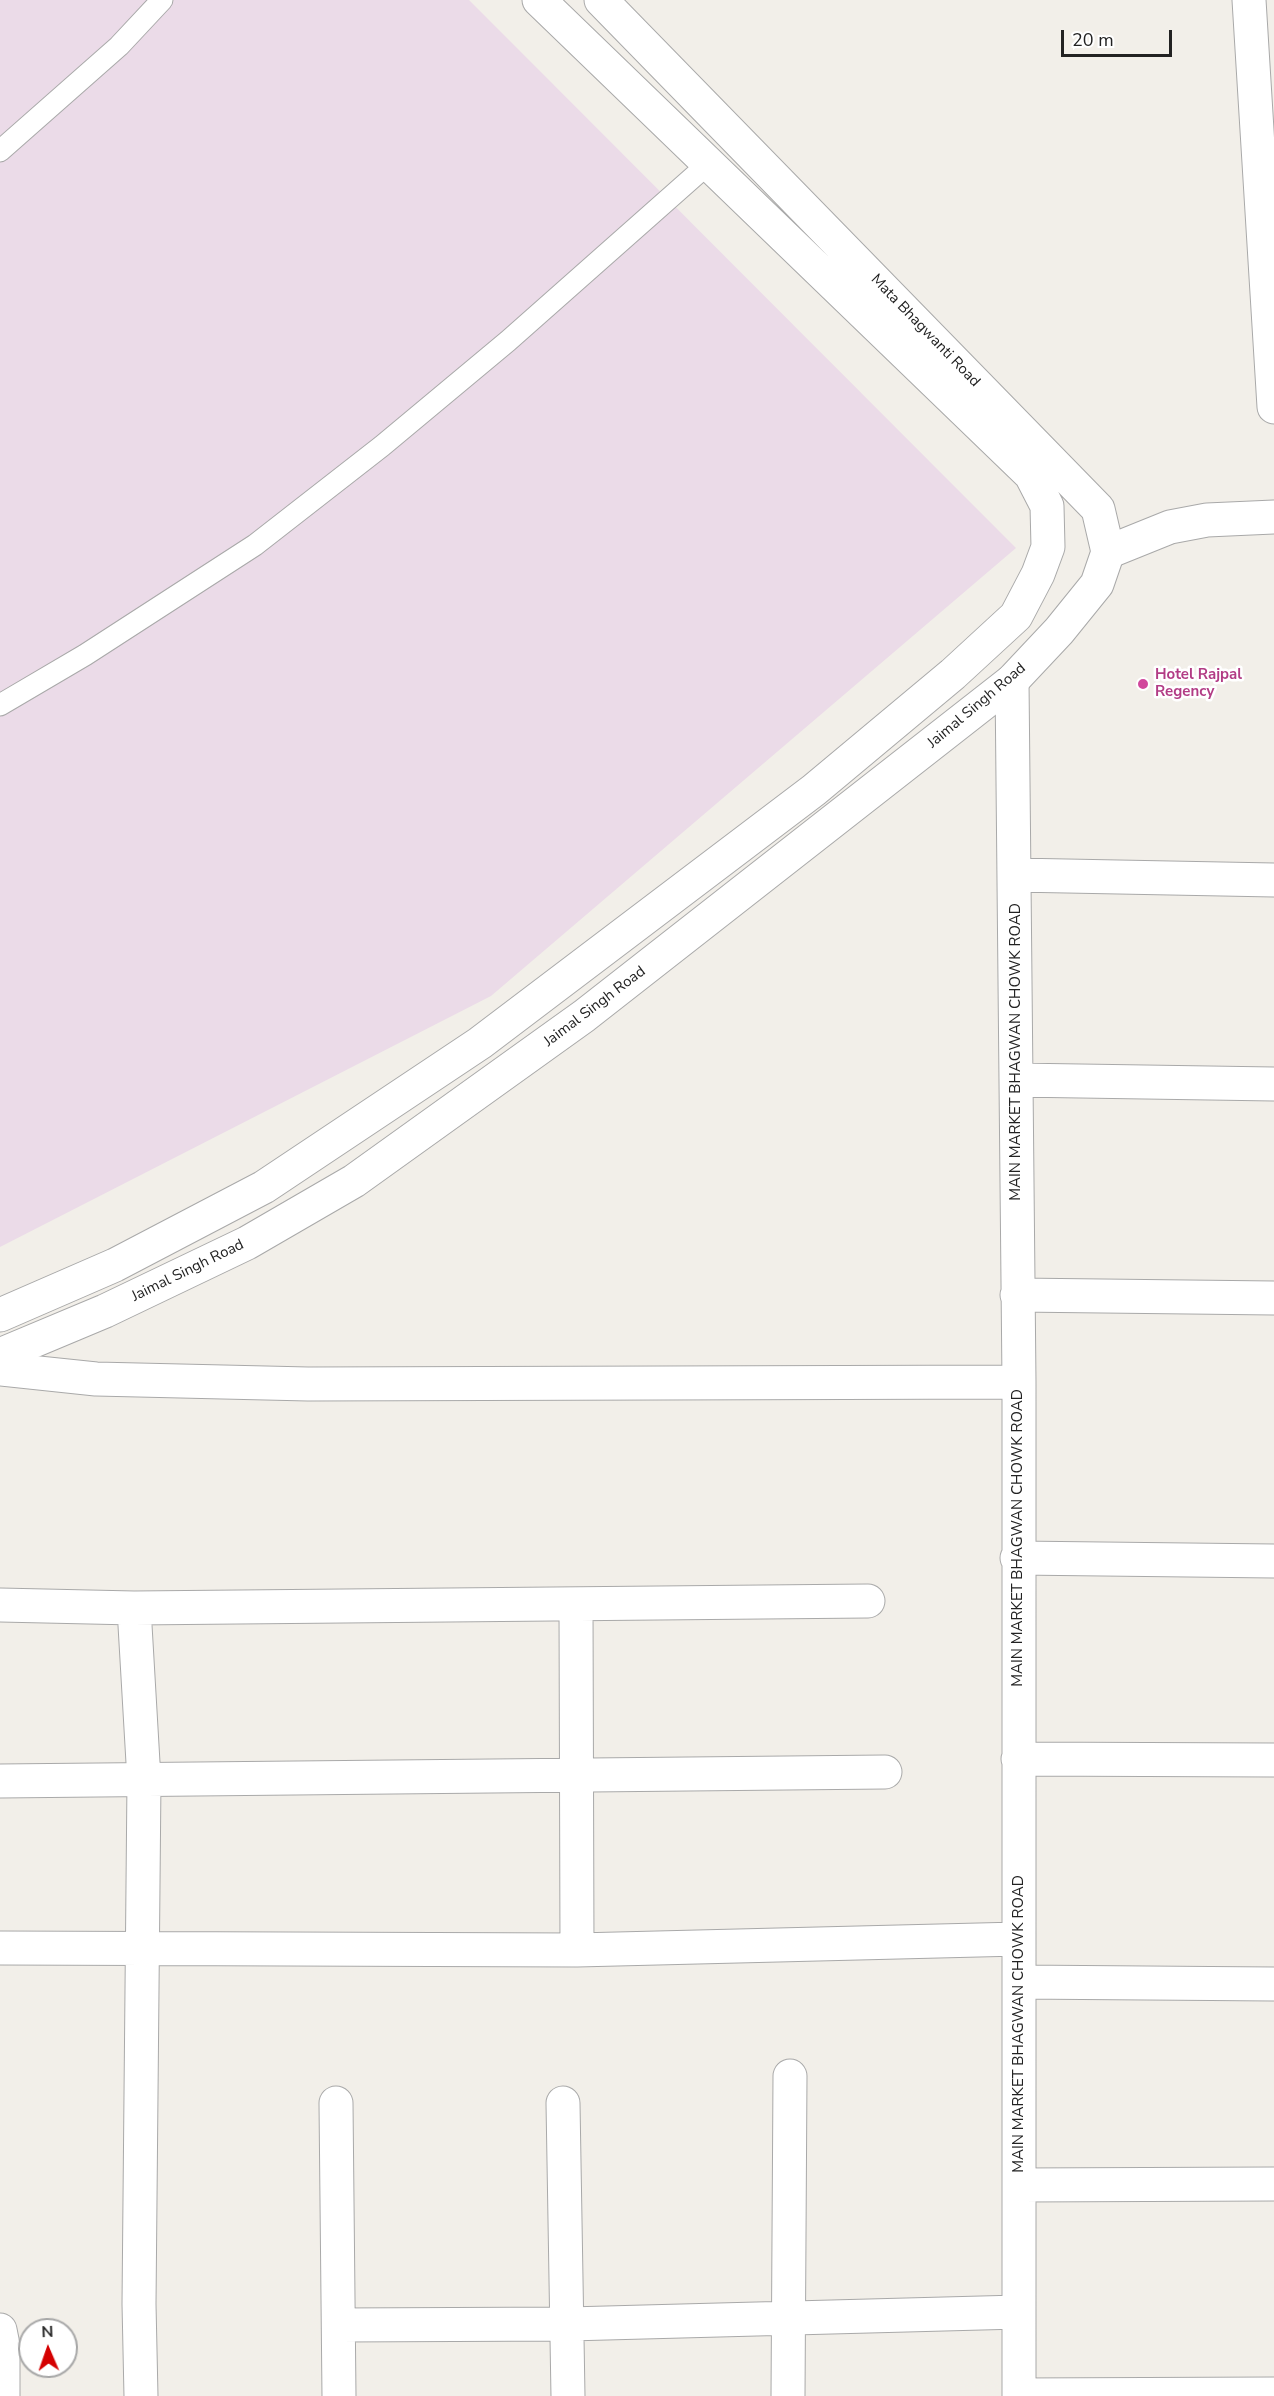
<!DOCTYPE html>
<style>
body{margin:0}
#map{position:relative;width:1274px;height:2396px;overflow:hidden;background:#f2efe9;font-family:"Nunito Sans",sans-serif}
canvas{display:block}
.north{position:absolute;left:18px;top:2318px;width:60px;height:60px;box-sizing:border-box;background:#fff;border:2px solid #a7a7a7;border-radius:50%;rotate:358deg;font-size:16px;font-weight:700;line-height:24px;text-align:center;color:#222}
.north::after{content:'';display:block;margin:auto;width:21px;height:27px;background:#d40000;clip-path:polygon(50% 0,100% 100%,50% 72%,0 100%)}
.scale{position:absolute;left:1061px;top:30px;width:111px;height:27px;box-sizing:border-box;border:3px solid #222;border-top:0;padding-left:8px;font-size:18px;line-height:21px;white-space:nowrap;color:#222;-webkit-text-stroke:4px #fff;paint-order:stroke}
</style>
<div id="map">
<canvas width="1274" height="2396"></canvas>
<div class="north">N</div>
<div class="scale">20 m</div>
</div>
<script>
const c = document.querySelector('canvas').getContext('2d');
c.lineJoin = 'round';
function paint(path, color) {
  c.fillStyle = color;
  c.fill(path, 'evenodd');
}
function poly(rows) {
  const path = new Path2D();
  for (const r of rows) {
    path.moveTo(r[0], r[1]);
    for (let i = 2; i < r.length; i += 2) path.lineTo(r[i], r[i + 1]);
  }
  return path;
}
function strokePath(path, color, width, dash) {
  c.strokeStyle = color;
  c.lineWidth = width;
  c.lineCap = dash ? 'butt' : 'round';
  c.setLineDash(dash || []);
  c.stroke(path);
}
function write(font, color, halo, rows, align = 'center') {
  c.font = font + ' "Nunito Sans",sans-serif';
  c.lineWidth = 5;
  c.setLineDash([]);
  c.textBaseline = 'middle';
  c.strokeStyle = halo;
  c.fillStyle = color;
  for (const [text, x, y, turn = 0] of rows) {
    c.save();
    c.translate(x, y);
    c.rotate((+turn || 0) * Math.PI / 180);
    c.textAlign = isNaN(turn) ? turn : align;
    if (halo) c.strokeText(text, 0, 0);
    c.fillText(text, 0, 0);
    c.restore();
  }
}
paint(poly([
 [0,0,469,0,1016,548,491,996,0,1247]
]), '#ebdbe8');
const service = poly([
 [0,151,119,46,162,0],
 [0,705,85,655,255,545,382,446,508,341,708,164]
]);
const minor = poly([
 [1249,0,1274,407],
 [1108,552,1170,527,1207,520,1274,517],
 [1012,681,1019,1382,1019,2396],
 [1015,875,1274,880],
 [1016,1080,1274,1084],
 [1017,1295,1274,1298],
 [0,1369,96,1379,308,1384,1019,1382],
 [1017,1558,1274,1561],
 [0,1605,134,1608,868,1601],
 [576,1605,577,1950],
 [134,1608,144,1780,139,2304,141,2396],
 [1018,1759,1274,1760],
 [0,1781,885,1772],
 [0,1948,577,1950,1019,1939],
 [1019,1982,1274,1984],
 [336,2103,339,2396],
 [563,2103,568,2396],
 [1020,2185,1274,2184],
 [339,2325,569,2324,1019,2312],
 [0,2330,3,2345,3,2396],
 [1019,2395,1274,2394],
 [788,2396,790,2076]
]);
const tertiary = poly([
 [0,1315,115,1265,264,1187,480,1043,814,790,953,674,1016,616,1038,574,1048,547,1047,506,1031,475,539,0],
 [0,1355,105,1311,247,1243,354,1181,584,1016,1012,681,1059,631,1097,584,1108,552,1098,509,601,0]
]);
strokePath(service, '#a9a9a9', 23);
strokePath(minor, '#a9a9a9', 35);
strokePath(tertiary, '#a9a9a9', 35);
strokePath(service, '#fff', 21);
strokePath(minor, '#fff', 33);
strokePath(tertiary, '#fff', 33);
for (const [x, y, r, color] of [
 [1143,684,6,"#d1479c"]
]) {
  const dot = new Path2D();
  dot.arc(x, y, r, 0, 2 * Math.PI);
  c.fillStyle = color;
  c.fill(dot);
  strokePath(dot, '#fff', 2);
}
write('15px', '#222', '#fff', [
 ["Mata Bhagwanti Road",925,331,46],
 ["Jaimal Singh Road",977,706,-40],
 ["Jaimal Singh Road",595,1007,-37],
 ["MAIN MARKET BHAGWAN CHOWK ROAD",1016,1052,-90],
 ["Jaimal Singh Road",188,1271,-26],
 ["MAIN MARKET BHAGWAN CHOWK ROAD",1018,1538,-90],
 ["MAIN MARKET BHAGWAN CHOWK ROAD",1019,2024,-90]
]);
write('bold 15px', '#b23c85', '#fff', [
 ["Hotel Rajpal",1155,675],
 ["Regency",1155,692]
], 'left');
</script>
